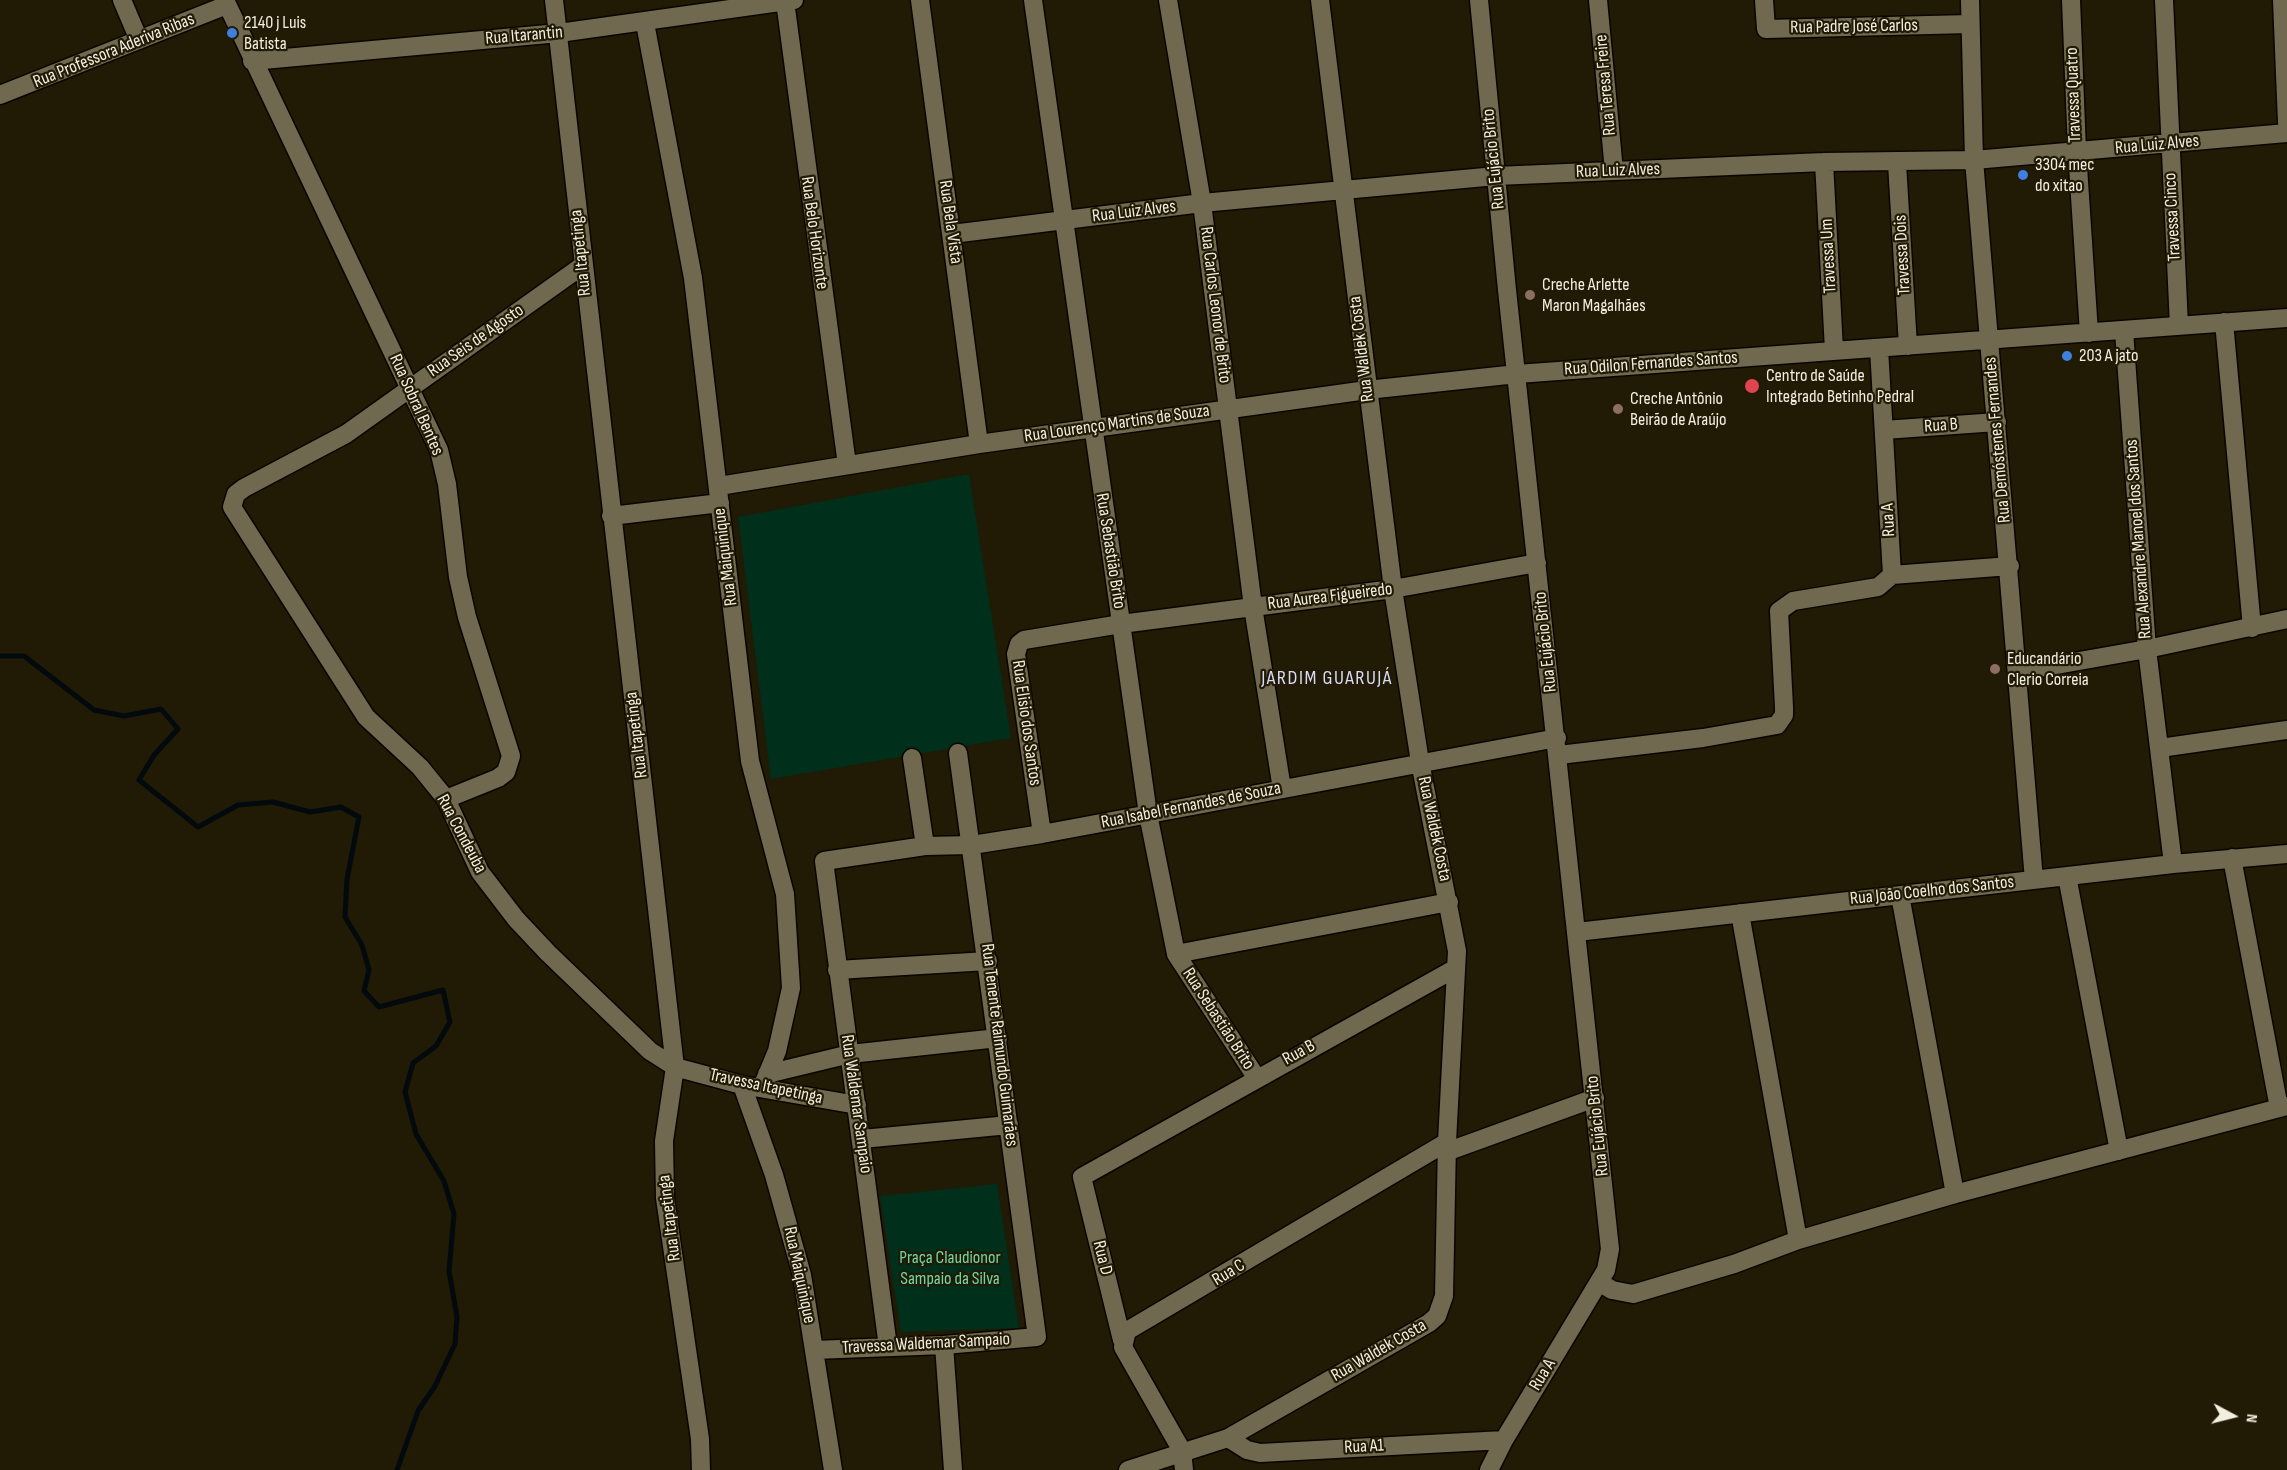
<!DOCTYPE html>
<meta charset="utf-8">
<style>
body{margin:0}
#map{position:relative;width:2287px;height:1470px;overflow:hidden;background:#211a04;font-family:"Sofia Sans Condensed",sans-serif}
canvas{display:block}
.north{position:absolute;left:2203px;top:1386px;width:60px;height:60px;-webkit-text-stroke:4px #211a04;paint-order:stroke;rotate:97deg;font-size:16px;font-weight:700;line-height:24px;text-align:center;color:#f2eee0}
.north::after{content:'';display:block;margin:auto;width:21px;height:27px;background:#f2eee0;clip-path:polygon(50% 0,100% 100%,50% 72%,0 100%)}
</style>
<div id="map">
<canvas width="2287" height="1470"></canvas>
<div class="north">N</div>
</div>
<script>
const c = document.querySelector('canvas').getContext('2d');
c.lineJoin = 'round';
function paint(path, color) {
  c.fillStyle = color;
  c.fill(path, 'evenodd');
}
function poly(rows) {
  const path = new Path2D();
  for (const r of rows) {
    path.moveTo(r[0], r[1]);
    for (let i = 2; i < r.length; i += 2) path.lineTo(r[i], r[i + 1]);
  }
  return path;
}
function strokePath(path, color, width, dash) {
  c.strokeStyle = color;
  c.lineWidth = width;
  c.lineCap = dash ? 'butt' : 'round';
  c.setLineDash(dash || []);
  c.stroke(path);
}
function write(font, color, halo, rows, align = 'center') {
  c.font = font + ' "Sofia Sans Condensed",sans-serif';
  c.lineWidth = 4.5;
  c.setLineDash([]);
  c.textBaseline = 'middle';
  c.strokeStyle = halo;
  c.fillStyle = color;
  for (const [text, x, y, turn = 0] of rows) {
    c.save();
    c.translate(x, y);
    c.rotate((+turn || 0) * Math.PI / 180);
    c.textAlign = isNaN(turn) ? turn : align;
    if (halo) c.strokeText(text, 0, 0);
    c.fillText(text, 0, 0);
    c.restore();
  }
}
paint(poly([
 [969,474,1011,738,771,779,738,517],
 [997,1184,1019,1328,901,1332,880,1196]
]), '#002f1b');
strokePath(poly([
 [0,656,24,656,94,710,124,716,161,709,178,729,154,755,139,780,198,827,238,805,273,802,310,812,341,807,359,817,347,879,345,917,362,945,369,970,364,991,379,1007,443,990,450,1022,436,1046,413,1063,405,1092,416,1134,444,1181,454,1214,449,1271,457,1317,455,1344,435,1386,418,1411,397,1470]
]), '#020a0e', 5);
const minor = poly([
 [122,0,139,40],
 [225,0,439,450,447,484,458,577,467,617,511,756,506,772,498,778,446,799],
 [554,0,675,1067,664,1141,665,1198,700,1439,701,1470],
 [920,0,979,444],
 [1033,0,1148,814,1176,954,1256,1077],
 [1168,0,1202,203,1253,607,1282,789],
 [1479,0,1507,290,1610,1249,1606,1270,1504,1440,1489,1470],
 [1598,0,1614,171],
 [1764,0,1766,29,1970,24],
 [1970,0,1974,160,2034,880],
 [2071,0,2077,151,2089,333],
 [2164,0,2179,326],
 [2282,0,2287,123],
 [785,1,847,465],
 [645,23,693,278,750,761,785,894,791,988,777,1051,762,1087],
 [252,61,559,33,794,0],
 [0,95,227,5],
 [1824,162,1834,350],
 [1897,163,1908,346],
 [952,234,1202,203,1496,176,1824,162,1974,160,2287,133],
 [582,266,346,434,244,488,236,494,232,507,366,717,420,767,446,799,480,872,516,919,548,953,650,1051,675,1067,742,1085,857,1105],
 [2224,322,2252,628],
 [2124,331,2147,649,2173,864],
 [1879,348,1892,575,2010,566],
 [1884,430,1997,422],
 [719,486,979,444,1367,390,1517,374,2287,318],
 [611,516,720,503],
 [2017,672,2147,649,2287,619],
 [2160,748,2287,730],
 [1559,755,1703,738,1777,725,1784,715,1784,707,1779,611,1793,601,1878,587,1892,575],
 [912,758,925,846],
 [1042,834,1016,654,1019,644,1024,640,1121,624,1393,589,1537,563],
 [2232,858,2279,1108],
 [2067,876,2119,1151],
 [1900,895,1955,1194],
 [1740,913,1798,1240],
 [1577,932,2173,864,2287,854],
 [1176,954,1449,902],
 [837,970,988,961],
 [767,1074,850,1054,998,1038],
 [742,1085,774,1175,802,1275,833,1470],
 [862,1139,1009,1125],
 [1446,1152,1595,1098],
 [1599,1282,1612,1290,1633,1294,1734,1264,1798,1240,1955,1194,2287,1106],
 [1122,1340,1082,1177,1456,968],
 [944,1345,953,1470],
 [888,1347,824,861,925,846,972,845,1042,834,1557,738],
 [814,1350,944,1345,1037,1337,958,753],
 [1228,1438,1247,1450,1260,1453,1504,1440],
 [1128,1470,1228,1438,1429,1323,1437,1316,1444,1296,1447,1142,1457,951,1420,762,1393,589,1320,0],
 [1184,1470,1182,1451,1123,1347,1127,1331,1447,1142]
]);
strokePath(minor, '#0b0500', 21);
strokePath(minor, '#716850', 18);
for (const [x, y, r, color] of [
 [232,33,6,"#3f7fe0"],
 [2023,175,6,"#3f7fe0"],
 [1530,295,6,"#8d6e63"],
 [2067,356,6,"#3f7fe0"],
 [1752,386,8,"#e0444e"],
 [1618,409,6,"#8d6e63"],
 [1995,669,6,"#8d6e63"]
]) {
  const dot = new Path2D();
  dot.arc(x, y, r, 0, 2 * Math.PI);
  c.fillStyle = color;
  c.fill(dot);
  strokePath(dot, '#211a04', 2);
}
write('18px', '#f2eee0', '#211a04', [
 ["2140 j Luis",244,23],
 ["Batista",244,44],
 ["3304 mec",2035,165],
 ["do xitao",2035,186],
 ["Creche Arlette",1542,285],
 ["Maron Magalhães",1542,306],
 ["203 A jato",2079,356],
 ["Centro de Saúde",1766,376],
 ["Integrado Betinho Pedral",1766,397],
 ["Creche Antônio",1630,399],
 ["Beirão de Araújo",1630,420],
 ["Educandário",2007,659],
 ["Clerio Correia",2007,680]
], 'left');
write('18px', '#f2eee0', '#211a04', [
 ["Rua Padre José Carlos",1854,27,-1],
 ["Rua Itarantin",524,36,-5],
 ["Rua Professora Aderiva Ribas",114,51,-22],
 ["Rua Teresa Freire",1606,85,-95],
 ["Travessa Quatro",2074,95,-92],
 ["Rua Luiz Alves",2157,145,-5],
 ["Rua Eujácio Brito",1494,159,-96],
 ["Rua Luiz Alves",1618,171,-2],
 ["Rua Luiz Alves",1134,212,-7],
 ["Travessa Cinco",2173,217,-93],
 ["Rua Bela Vista",950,222,82],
 ["Rua Belo Horizonte",814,233,82],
 ["Rua Itapetinga",581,253,-96],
 ["Travessa Dois",1903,255,-93],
 ["Travessa Um",1829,256,-93],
 ["Rua Carlos Leonor de Brito",1215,305,83],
 ["Rua Seis de Agosto",476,341,-35],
 ["Rua Waldek Costa",1362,349,-97],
 ["Rua Odilon Fernandes Santos",1651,364,-4],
 ["Rua Sobral Bentes",416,405,66],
 ["Rua Lourenço Martins de Souza",1117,424,-8],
 ["Rua B",1941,426,-4],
 ["Rua Demóstenes Fernandes",1998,440,-95],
 ["Rua A",1889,520,-93],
 ["Rua Alexandre Manoel dos Santos",2139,539,-94],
 ["Rua Sebastião Brito",1110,551,81],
 ["Rua Maiquinique",726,557,-97],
 ["Rua Aurea Figueiredo",1330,597,-7],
 ["Rua Eujácio Brito",1546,642,-96],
 ["Rua Elisio dos Santos",1026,723,82],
 ["Rua Itapetinga",637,735,-97],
 ["Rua Isabel Fernandes de Souza",1191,806,-11],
 ["Rua Waldek Costa",1434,829,78],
 ["Rua Condeuba",461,834,62],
 ["Rua João Coelho dos Santos",1932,891,-6],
 ["Rua Sebastião Brito",1218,1019,57],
 ["Rua Tenente Raimundo Guimarães",999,1045,83],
 ["Rua B",1299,1053,-29],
 ["Travessa Itapetinga",766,1087,12],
 ["Rua Waldemar Sampaio",856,1104,82],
 ["Rua Eujácio Brito",1598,1126,-96],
 ["Rua Itapetinga",670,1218,-97],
 ["Rua D",1102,1258,76],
 ["Rua C",1229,1273,-31],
 ["Rua Maiquinique",799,1275,78],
 ["Travessa Waldemar Sampaio",926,1344,-3],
 ["Rua Waldek Costa",1379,1351,-30],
 ["Rua A",1543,1375,-59],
 ["Rua A1",1364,1447,-3]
]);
write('18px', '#6cd7a4', '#211a04', [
 ["Praça Claudionor",950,1258],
 ["Sampaio da Silva",950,1279]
]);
c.letterSpacing = '1.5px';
write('20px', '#d9dbf8', '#211a04', [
 ["JARDIM GUARUJÁ",1327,679]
]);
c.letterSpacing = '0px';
</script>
